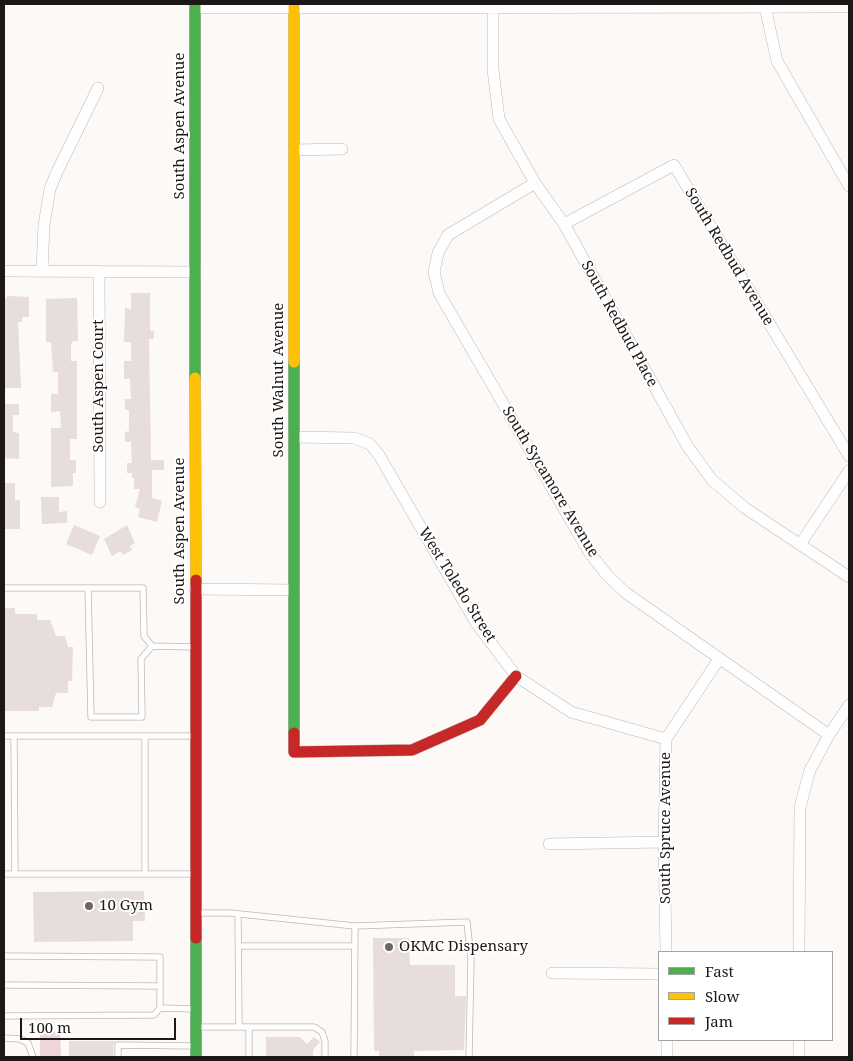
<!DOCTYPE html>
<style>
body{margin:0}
#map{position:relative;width:853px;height:1061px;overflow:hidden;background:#fcf9f6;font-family:"Noto Serif",serif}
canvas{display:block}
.frame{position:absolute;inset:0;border:5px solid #1d1815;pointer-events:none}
.legend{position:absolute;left:658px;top:951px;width:175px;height:90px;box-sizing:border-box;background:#fff;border:1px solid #a5a3a1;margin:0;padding:6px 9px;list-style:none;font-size:15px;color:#1d1815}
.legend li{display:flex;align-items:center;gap:10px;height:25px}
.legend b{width:25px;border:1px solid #a5a3a1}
.scale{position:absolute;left:20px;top:1018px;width:156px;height:22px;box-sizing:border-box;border:2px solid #1d1815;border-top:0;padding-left:6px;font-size:15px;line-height:18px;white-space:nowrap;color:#1d1815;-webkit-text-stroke:4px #fff;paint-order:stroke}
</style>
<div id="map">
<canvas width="853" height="1061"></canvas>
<div class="frame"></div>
<ul class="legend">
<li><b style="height:6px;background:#4caf50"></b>Fast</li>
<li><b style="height:6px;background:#ffc107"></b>Slow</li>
<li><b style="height:6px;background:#c62828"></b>Jam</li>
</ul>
<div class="scale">100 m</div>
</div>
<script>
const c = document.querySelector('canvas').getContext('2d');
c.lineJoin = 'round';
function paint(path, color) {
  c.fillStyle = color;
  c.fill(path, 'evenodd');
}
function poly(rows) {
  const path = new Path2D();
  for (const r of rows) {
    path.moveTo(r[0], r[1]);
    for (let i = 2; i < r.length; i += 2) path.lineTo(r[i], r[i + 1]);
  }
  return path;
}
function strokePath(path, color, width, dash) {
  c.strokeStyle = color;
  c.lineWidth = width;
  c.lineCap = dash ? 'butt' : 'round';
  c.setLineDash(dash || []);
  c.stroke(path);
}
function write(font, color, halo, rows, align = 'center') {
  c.font = font + ' "Noto Serif",serif';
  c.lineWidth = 4;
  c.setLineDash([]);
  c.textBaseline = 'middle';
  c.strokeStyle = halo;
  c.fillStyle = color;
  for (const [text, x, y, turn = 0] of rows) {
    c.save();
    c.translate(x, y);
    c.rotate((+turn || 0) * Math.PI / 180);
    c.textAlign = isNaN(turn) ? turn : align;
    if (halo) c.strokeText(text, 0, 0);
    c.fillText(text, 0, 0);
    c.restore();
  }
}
paint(poly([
 [40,1032,60,1032,61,1057,40,1057]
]), '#efd5db');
paint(poly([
 [131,293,150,293,150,331,154,331,154,339,149,339,151,460,164,460,164,470,152,470,152,498,162,501,157,522,138,517,140,509,135,507,140,489,134,489,134,478,132,478,132,473,127,473,127,463,132,463,131,442,125,442,125,432,129,431,129,410,125,410,125,399,131,399,130,379,124,379,124,361,131,361,131,342,124,342,125,308,131,309],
 [7,296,29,297,29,317,22,317,22,322,18,322,21,388,4,388,4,298,7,298],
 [77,298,78,341,73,341,71,344,71,361,77,361,77,439,70,439,70,460,76,460,76,473,73,473,73,486,51,487,51,428,61,428,60,411,51,412,51,394,58,394,58,372,53,372,51,342,46,342,46,299],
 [4,404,19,404,19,415,13,415,13,432,19,433,19,459,4,458],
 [4,483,15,483,15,500,20,500,20,529,4,529],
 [41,497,59,497,59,512,67,511,67,523,42,524],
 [74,525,100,536,92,555,66,544],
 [127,525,135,543,130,546,132,550,123,555,121,551,112,556,104,539],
 [4,608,15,608,15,614,37,614,37,620,50,620,56,636,65,636,68,647,73,647,72,681,68,681,68,693,56,693,52,707,39,707,39,711,4,711],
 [144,891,145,921,133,921,133,941,34,942,33,892],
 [373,938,409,938,410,965,455,965,455,996,466,996,464,1050,414,1051,414,1057,379,1057,379,1051,374,1051],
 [266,1037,300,1037,307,1044,314,1037,320,1042,313,1050,313,1057,266,1057],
 [69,1041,116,1041,113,1045,114,1057,69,1057]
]), '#e7ddda');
const lane = poly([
 [4,588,143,588,144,636,152,646,193,647],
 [88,588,91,717,142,717,141,659,152,646],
 [4,736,194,736],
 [14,736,15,874],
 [145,736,145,874],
 [4,874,194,874],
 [198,913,230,913,355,926],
 [238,914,239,1027],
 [239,946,354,946],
 [4,956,160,957,160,1008,154,1015,4,1016],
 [4,985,160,986],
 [160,1008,194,1009],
 [198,1027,249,1027,249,1057],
 [249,1027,314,1027,322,1032,325,1041,325,1057],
 [4,1038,20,1039,28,1043,33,1057],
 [118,1055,118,1045,194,1046],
 [354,1057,355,926,467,922,471,959,469,1057]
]);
const street = poly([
 [493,7,493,69,499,119,535,183,564,224,688,447,712,480,745,508,849,577],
 [765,7,777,61,849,186],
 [195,8,849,7],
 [294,150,342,149],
 [535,183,448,235,438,253,434,272,439,293,589,552,607,575,626,593,829,735],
 [564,224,674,165,849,456],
 [4,271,195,272],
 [42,271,44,225,50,189,56,174,98,88],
 [99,271,100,502],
 [294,437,354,438,370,444,379,455,476,623,516,676,571,712,666,739],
 [801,543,849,471],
 [195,589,294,590],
 [549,844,664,842],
 [666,952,664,842,666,739,719,659],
 [799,952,800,807,810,770,829,735,849,705],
 [552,973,659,974],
 [667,1040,667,1057],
 [799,1057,799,1040]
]);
const fast = poly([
 [195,4,195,378],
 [294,362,294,733],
 [196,938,196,1057]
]);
const slow = poly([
 [294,7,294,362],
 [195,378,196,580]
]);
const jam = poly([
 [196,580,196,938],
 [294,733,294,752,412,750,480,720,516,676]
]);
strokePath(lane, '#bcb8b5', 7);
strokePath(street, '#bcb8b5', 12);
strokePath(fast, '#bcb8b5', 12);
strokePath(slow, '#bcb8b5', 12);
strokePath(jam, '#bcb8b5', 12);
strokePath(lane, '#fffefe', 5.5);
strokePath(street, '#fffefe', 11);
strokePath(fast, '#4caf50', 11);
strokePath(slow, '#ffc107', 11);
strokePath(jam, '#c62828', 11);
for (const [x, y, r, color] of [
 [89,906,5,"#6b6764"],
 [389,947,5,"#6b6764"]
]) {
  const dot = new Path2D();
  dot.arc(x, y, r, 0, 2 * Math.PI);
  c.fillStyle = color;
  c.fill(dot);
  strokePath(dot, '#fff', 2);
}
write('15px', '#1d1815', '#fff', [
 ["South Aspen Avenue",180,126,-90],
 ["South Redbud Avenue",729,257,59],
 ["South Redbud Place",619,324,61],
 ["South Walnut Avenue",279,380,-90],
 ["South Aspen Court",99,386,-90],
 ["South Sycamore Avenue",550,482,59],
 ["South Aspen Avenue",180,531,-90],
 ["West Toledo Street",457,585,58],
 ["South Spruce Avenue",666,828,-90]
]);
write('15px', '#1d1815', '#fff', [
 ["10 Gym",99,906],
 ["OKMC Dispensary",399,947]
], 'left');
</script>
